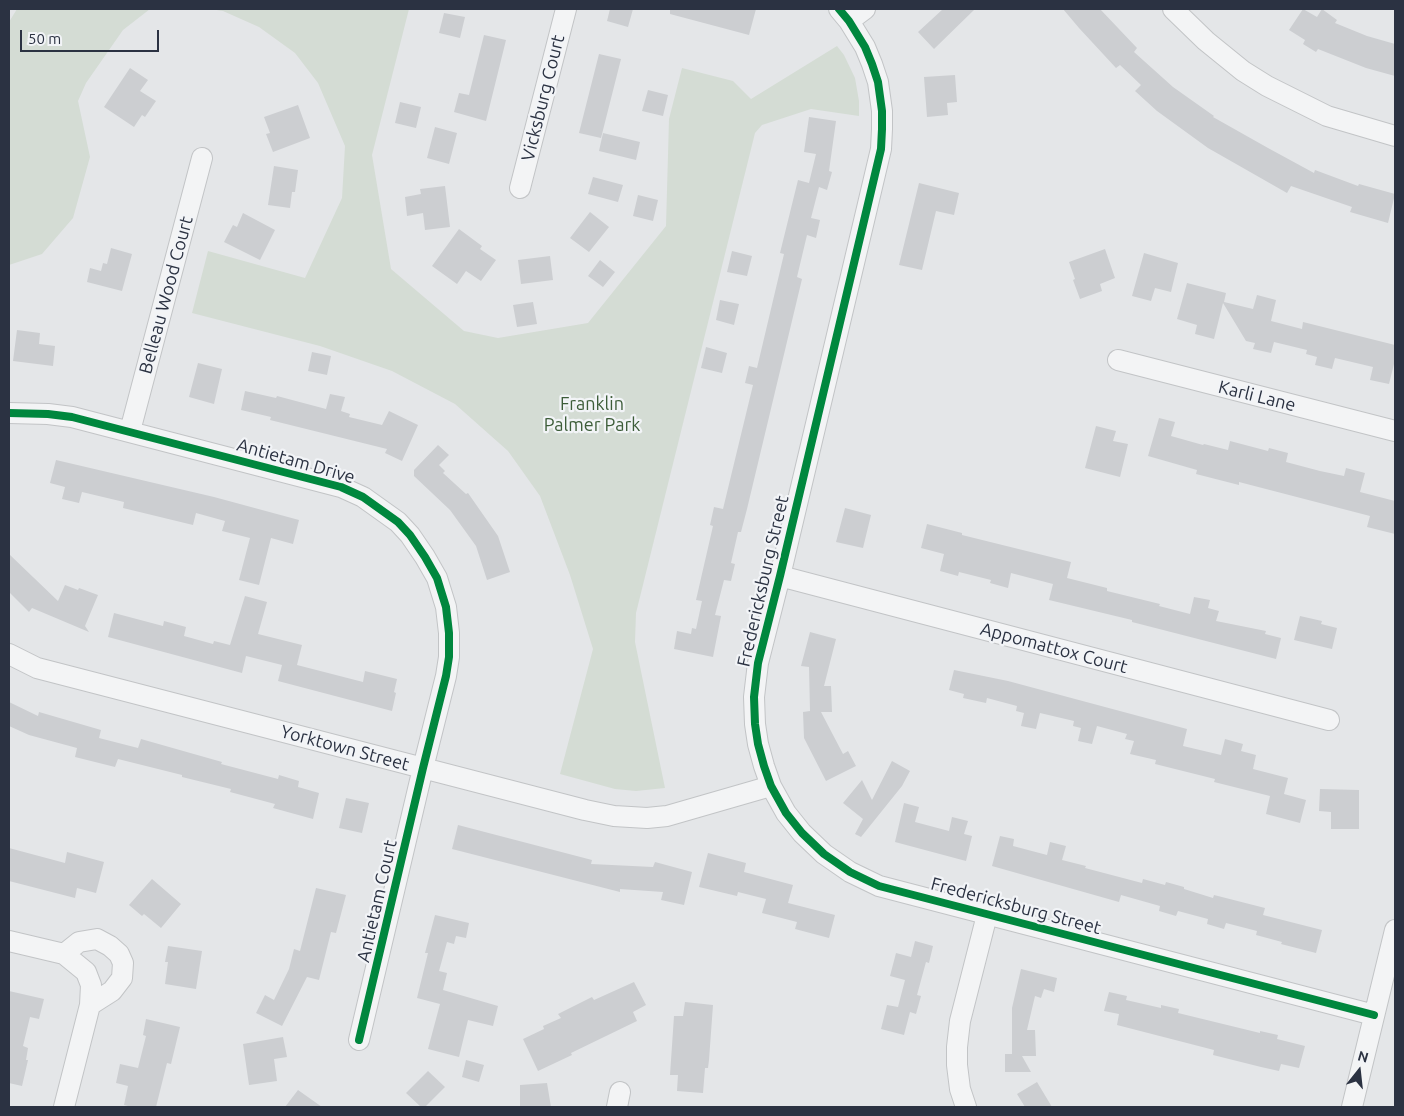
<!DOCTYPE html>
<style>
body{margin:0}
#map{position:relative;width:1404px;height:1116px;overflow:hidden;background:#e4e6e8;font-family:Ubuntu,sans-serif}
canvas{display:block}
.frame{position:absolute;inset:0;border:10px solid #2b3242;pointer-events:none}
.north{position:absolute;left:1334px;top:1046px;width:50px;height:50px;-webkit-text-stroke:4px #f2f4f7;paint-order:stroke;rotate:16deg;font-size:14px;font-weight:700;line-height:20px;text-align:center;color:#2b3242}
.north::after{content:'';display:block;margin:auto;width:18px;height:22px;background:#2b3242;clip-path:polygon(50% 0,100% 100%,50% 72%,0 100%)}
.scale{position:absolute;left:20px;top:30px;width:139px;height:22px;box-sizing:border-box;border:2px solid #2b3242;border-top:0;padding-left:6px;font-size:15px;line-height:18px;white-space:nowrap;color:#2b3242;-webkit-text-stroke:4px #f2f4f7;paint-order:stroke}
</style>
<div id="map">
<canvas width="1404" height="1116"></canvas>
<div class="frame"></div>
<div class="north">N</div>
<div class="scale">50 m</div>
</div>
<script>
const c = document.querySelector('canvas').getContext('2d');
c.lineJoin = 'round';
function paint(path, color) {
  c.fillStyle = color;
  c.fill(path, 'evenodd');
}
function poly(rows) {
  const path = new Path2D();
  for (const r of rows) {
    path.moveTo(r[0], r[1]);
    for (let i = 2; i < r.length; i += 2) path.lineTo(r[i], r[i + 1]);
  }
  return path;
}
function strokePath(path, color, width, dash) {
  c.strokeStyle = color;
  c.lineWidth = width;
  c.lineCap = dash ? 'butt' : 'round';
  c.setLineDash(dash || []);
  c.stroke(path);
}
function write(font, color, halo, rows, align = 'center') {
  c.font = font + ' Ubuntu,sans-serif';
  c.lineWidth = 4.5;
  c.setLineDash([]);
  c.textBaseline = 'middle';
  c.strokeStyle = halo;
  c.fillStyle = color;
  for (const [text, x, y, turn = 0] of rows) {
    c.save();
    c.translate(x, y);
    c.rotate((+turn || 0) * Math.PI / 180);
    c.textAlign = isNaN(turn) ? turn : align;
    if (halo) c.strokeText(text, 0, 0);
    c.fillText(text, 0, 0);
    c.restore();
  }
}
paint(poly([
 [17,9,150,9,123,30,86,83,78,101,90,157,73,218,42,254,9,265,9,22],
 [210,9,409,9,372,155,391,269,464,331,498,338,588,323,666,226,669,119,682,68,733,81,751,99,837,46,844,55,855,78,859,101,859,116,811,109,762,125,755,133,636,613,635,642,665,788,636,791,615,789,560,774,593,649,570,575,540,496,508,451,455,404,392,371,320,346,192,313,208,251,305,278,342,198,345,146,318,83,295,53,259,27,223,11]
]), '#d4dcd4');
paint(poly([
 [610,9,633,9,628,27,607,21],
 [670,9,756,9,749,35,670,14],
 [943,9,975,9,934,49,918,32],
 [1063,9,1100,9,1137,48,1134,52,1173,87,1214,116,1213,117,1268,148,1314,173,1315,170,1358,186,1359,184,1395,194,1388,223,1350,212,1352,207,1291,186,1287,193,1208,148,1157,111,1135,91,1141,85,1120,65,1116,68,1079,28],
 [1303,9,1317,17,1322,9,1337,20,1335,23,1367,36,1395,44,1395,76,1366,68,1318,49,1316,52,1303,44,1305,40,1289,30],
 [444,13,465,17,460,38,439,33],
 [484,35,506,40,486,121,454,112,459,93,469,95],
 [599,54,621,59,601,138,579,133],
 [130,68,148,80,140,91,156,101,145,117,142,115,134,127,104,107],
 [955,75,957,102,947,103,948,115,927,117,924,77],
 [648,90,668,95,663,116,642,111],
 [400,102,421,107,416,128,395,123],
 [298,105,310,138,273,152,266,134,270,133,264,117],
 [809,117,836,121,829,171,832,172,827,190,819,187,811,218,820,220,816,238,807,235,797,277,802,279,747,509,741,532,738,532,731,563,735,564,731,581,724,580,715,615,721,616,713,657,674,649,677,631,691,634,692,628,696,629,702,601,696,600,713,526,710,525,714,507,723,509,753,385,745,383,749,366,757,368,784,254,780,253,798,180,809,183,816,154,804,152],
 [435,127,457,133,449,164,427,158],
 [603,133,640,142,636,160,599,151],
 [274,166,298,170,295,192,292,192,290,208,268,205],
 [593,177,623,185,618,202,588,194],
 [919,183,959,193,954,215,936,211,922,270,899,265],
 [445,186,450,227,425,230,423,213,407,216,405,197,421,194,420,189],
 [638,195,658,200,653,221,633,216],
 [590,212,609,227,589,252,570,238],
 [243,213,275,230,260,260,224,242,233,225,237,227],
 [459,229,482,246,480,249,496,260,481,281,466,271,457,284,432,266],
 [111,248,132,254,122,291,87,282,90,268,101,271,103,263,107,264],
 [1105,249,1115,278,1100,284,1102,291,1080,299,1073,280,1075,279,1069,262],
 [732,251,752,256,747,276,727,272],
 [1144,253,1178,263,1171,292,1155,288,1151,301,1132,296],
 [550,256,553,280,521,284,518,260],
 [600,260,615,272,603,287,588,276],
 [1187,283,1226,293,1224,302,1253,309,1257,295,1276,300,1271,321,1302,329,1303,322,1395,345,1395,360,1389,384,1370,380,1373,367,1335,358,1332,369,1315,365,1317,357,1306,354,1307,350,1274,342,1271,353,1253,349,1255,343,1246,341,1223,303,1214,339,1195,334,1197,325,1177,319],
 [720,300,739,304,734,325,716,320],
 [533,302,537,324,517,327,513,305],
 [17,330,40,333,39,344,55,346,53,366,13,361],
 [706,347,727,353,722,373,701,368],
 [312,352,331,356,327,375,308,371],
 [198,363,222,369,214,404,189,397],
 [245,391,276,398,277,396,326,409,330,394,345,397,341,411,350,414,349,417,382,425,389,411,418,425,402,461,385,453,387,449,270,420,271,417,241,410],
 [1159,418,1175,422,1171,436,1203,445,1204,444,1228,450,1230,441,1268,451,1269,448,1288,453,1286,462,1320,471,1344,476,1346,468,1365,473,1360,492,1395,501,1395,534,1367,527,1370,516,1239,482,1239,485,1196,474,1197,470,1148,456],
 [1096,426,1116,431,1113,441,1128,444,1120,477,1085,468],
 [438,445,449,455,439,465,445,471,443,473,466,494,468,493,498,536,510,572,487,580,476,546,450,510,414,476,414,470],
 [56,460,214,497,299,520,293,544,271,538,259,585,239,580,250,538,222,531,225,521,196,513,193,525,123,508,124,502,82,492,79,503,62,499,65,487,50,483],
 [845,508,871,515,863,548,836,542],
 [927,524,962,533,962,535,1071,562,1067,578,1107,588,1107,591,1160,604,1159,606,1190,614,1194,597,1210,600,1208,608,1219,611,1216,621,1266,631,1265,634,1281,638,1276,659,1132,622,1132,620,1049,600,1053,584,1011,573,1008,588,990,583,991,580,959,572,958,576,940,571,944,554,921,548],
 [9,554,58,601,65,585,78,590,79,588,98,595,85,626,89,632,32,608,29,612,9,592],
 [245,596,267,602,258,634,302,645,297,665,363,682,365,671,397,679,394,692,396,693,392,711,278,681,282,665,246,656,242,673,108,637,114,613,163,626,164,621,186,627,184,636,213,644,214,641,230,645],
 [1300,616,1322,621,1321,624,1337,628,1332,649,1294,640],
 [810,632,836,639,824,686,831,686,832,712,821,712,843,754,848,751,856,766,826,781,804,738,803,712,810,711,809,667,801,666],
 [954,670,1008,681,1187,729,1183,746,1221,755,1225,739,1243,744,1241,751,1256,755,1253,769,1288,778,1284,794,1306,800,1300,823,1266,814,1270,796,1214,782,1215,779,1155,764,1156,760,1130,754,1134,741,1125,739,1127,734,1097,726,1092,744,1078,741,1081,728,1073,726,1074,721,1040,713,1036,729,1021,726,1024,713,1016,711,1017,706,987,698,986,703,963,698,964,694,949,690],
 [9,702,38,716,39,712,101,730,99,738,138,748,141,739,222,762,221,764,278,779,279,775,299,781,298,787,319,793,313,819,273,808,275,804,230,792,231,789,182,777,182,775,118,759,115,767,75,757,77,748,29,735,9,726],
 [892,761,910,771,902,786,861,837,855,834,863,819,843,803,862,780,872,800],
 [1320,789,1359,790,1359,829,1331,829,1331,812,1319,811],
 [346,798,369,803,362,833,339,828],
 [904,803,919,807,915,822,949,831,952,817,968,821,964,834,972,836,966,861,895,842],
 [458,825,592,860,591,864,653,867,655,862,692,872,684,905,661,900,663,892,620,889,620,892,452,849],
 [1000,836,1014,839,1013,846,1047,855,1050,842,1066,846,1062,860,1086,866,1085,868,1142,883,1143,879,1165,885,1166,882,1184,887,1184,889,1213,898,1214,895,1265,908,1263,915,1322,930,1316,953,1281,944,1282,942,1256,935,1257,931,1226,923,1224,929,1207,924,1208,919,1178,911,1176,916,1159,911,1160,906,1121,895,1119,902,992,866],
 [9,848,65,863,67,852,104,862,96,893,77,888,75,898,9,881],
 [708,853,746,863,744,872,793,885,788,903,835,915,829,938,795,929,797,922,762,913,766,899,738,892,737,896,699,887],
 [152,879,181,904,161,928,144,914,142,916,129,905],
 [316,888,346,895,336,933,331,932,319,980,307,977,282,1026,256,1013,265,995,274,1000,289,969,294,949,300,951],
 [435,915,469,923,466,938,456,936,454,944,447,942,439,971,447,973,443,990,498,1006,493,1026,468,1020,459,1057,428,1049,440,1004,417,998,428,953,425,953],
 [915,941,933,946,929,963,926,962,917,995,921,996,916,1014,910,1012,904,1035,881,1029,887,1005,898,1007,905,980,890,976,896,953,911,957],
 [168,946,202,951,196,989,165,984,168,962,165,962],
 [1021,969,1057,978,1054,992,1044,989,1041,998,1035,996,1027,1030,1035,1030,1036,1056,1022,1056,1031,1072,1005,1072,1005,1054,1012,1054,1012,1008],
 [634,982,646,1005,633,1012,637,1021,571,1053,572,1055,538,1071,523,1039,544,1029,543,1026,561,1018,558,1014,592,997,594,1000],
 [9,991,44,999,39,1019,30,1017,23,1046,28,1048,26,1060,28,1060,22,1086,9,1083],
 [1109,992,1127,996,1126,1000,1161,1008,1161,1005,1179,1009,1178,1013,1260,1033,1260,1031,1278,1035,1277,1039,1305,1046,1299,1068,1281,1064,1279,1071,1261,1067,1213,1055,1214,1050,1117,1025,1119,1014,1104,1011],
 [685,1002,713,1005,709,1060,708,1068,705,1068,703,1093,677,1091,678,1075,670,1075,674,1016,683,1016],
 [146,1019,180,1027,171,1064,167,1063,156,1107,132,1107,124,1105,128,1086,116,1083,120,1064,138,1068,146,1036,143,1035],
 [283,1037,287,1057,274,1059,277,1081,249,1085,243,1044],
 [466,1060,484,1065,479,1082,462,1077],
 [428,1071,445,1087,425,1107,421,1107,406,1093],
 [1037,1082,1052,1107,1025,1107,1017,1094],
 [547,1083,551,1107,520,1107,520,1085],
 [298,1090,322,1107,285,1107]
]), '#ccced1');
const street = poly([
 [839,9,849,21,865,47,872,64,878,82,882,111,882,129,881,149,780,576,758,663,754,697,755,724,758,744,764,766,771,786,786,813,802,833,824,854,850,872,879,886,1374,1015],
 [1173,9,1206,41,1243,71,1267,86,1327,116,1395,136],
 [849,21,865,9],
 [520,188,566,9],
 [1118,360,1395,431],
 [9,413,48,414,72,417,341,487,363,497,398,522,410,535,425,557,437,578,446,607,449,633,449,657,446,676,423,768,359,1040],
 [130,431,202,158],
 [780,576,1329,720],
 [9,654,37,668,585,810,614,816,647,818,667,816,771,786],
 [9,941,64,954,86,972,91,985,90,1005,64,1107],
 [64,954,79,942,97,939,110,946,119,954,123,963,122,978,112,991,90,1005],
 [617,1107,620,1092],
 [966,1107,960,1089,957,1065,957,1047,960,1021,987,915],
 [1352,1107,1395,930]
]);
strokePath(street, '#c2c4c6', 22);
strokePath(street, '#f3f4f5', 20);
strokePath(poly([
 [839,9,849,21,865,47,872,64,878,82,882,111,882,129,881,149,780,576,758,663,754,697,755,724,758,744,764,766,771,786,786,813,802,833,824,854,850,872,879,886,1374,1015],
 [9,413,48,414,72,417,341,487,363,497,398,522,410,535,425,557,437,578,446,607,449,633,449,657,446,676,423,768,359,1040]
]), '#00873e', 8);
write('18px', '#2b3242', '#f2f4f7', [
 ["Vicksburg Court",543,98,-76],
 ["Belleau Wood Court",166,295,-75],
 ["Karli Lane",1257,396,14],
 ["Antietam Drive",296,461,16],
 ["Fredericksburg Street",763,581,-77],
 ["Appomattox Court",1054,648,15],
 ["Yorktown Street",345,748,15],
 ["Antietam Court",377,901,-77],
 ["Fredericksburg Street",1016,906,15]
]);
write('18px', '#3d5d39', '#f2f4f7', [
 ["Franklin",592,404],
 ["Palmer Park",592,425]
]);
</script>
